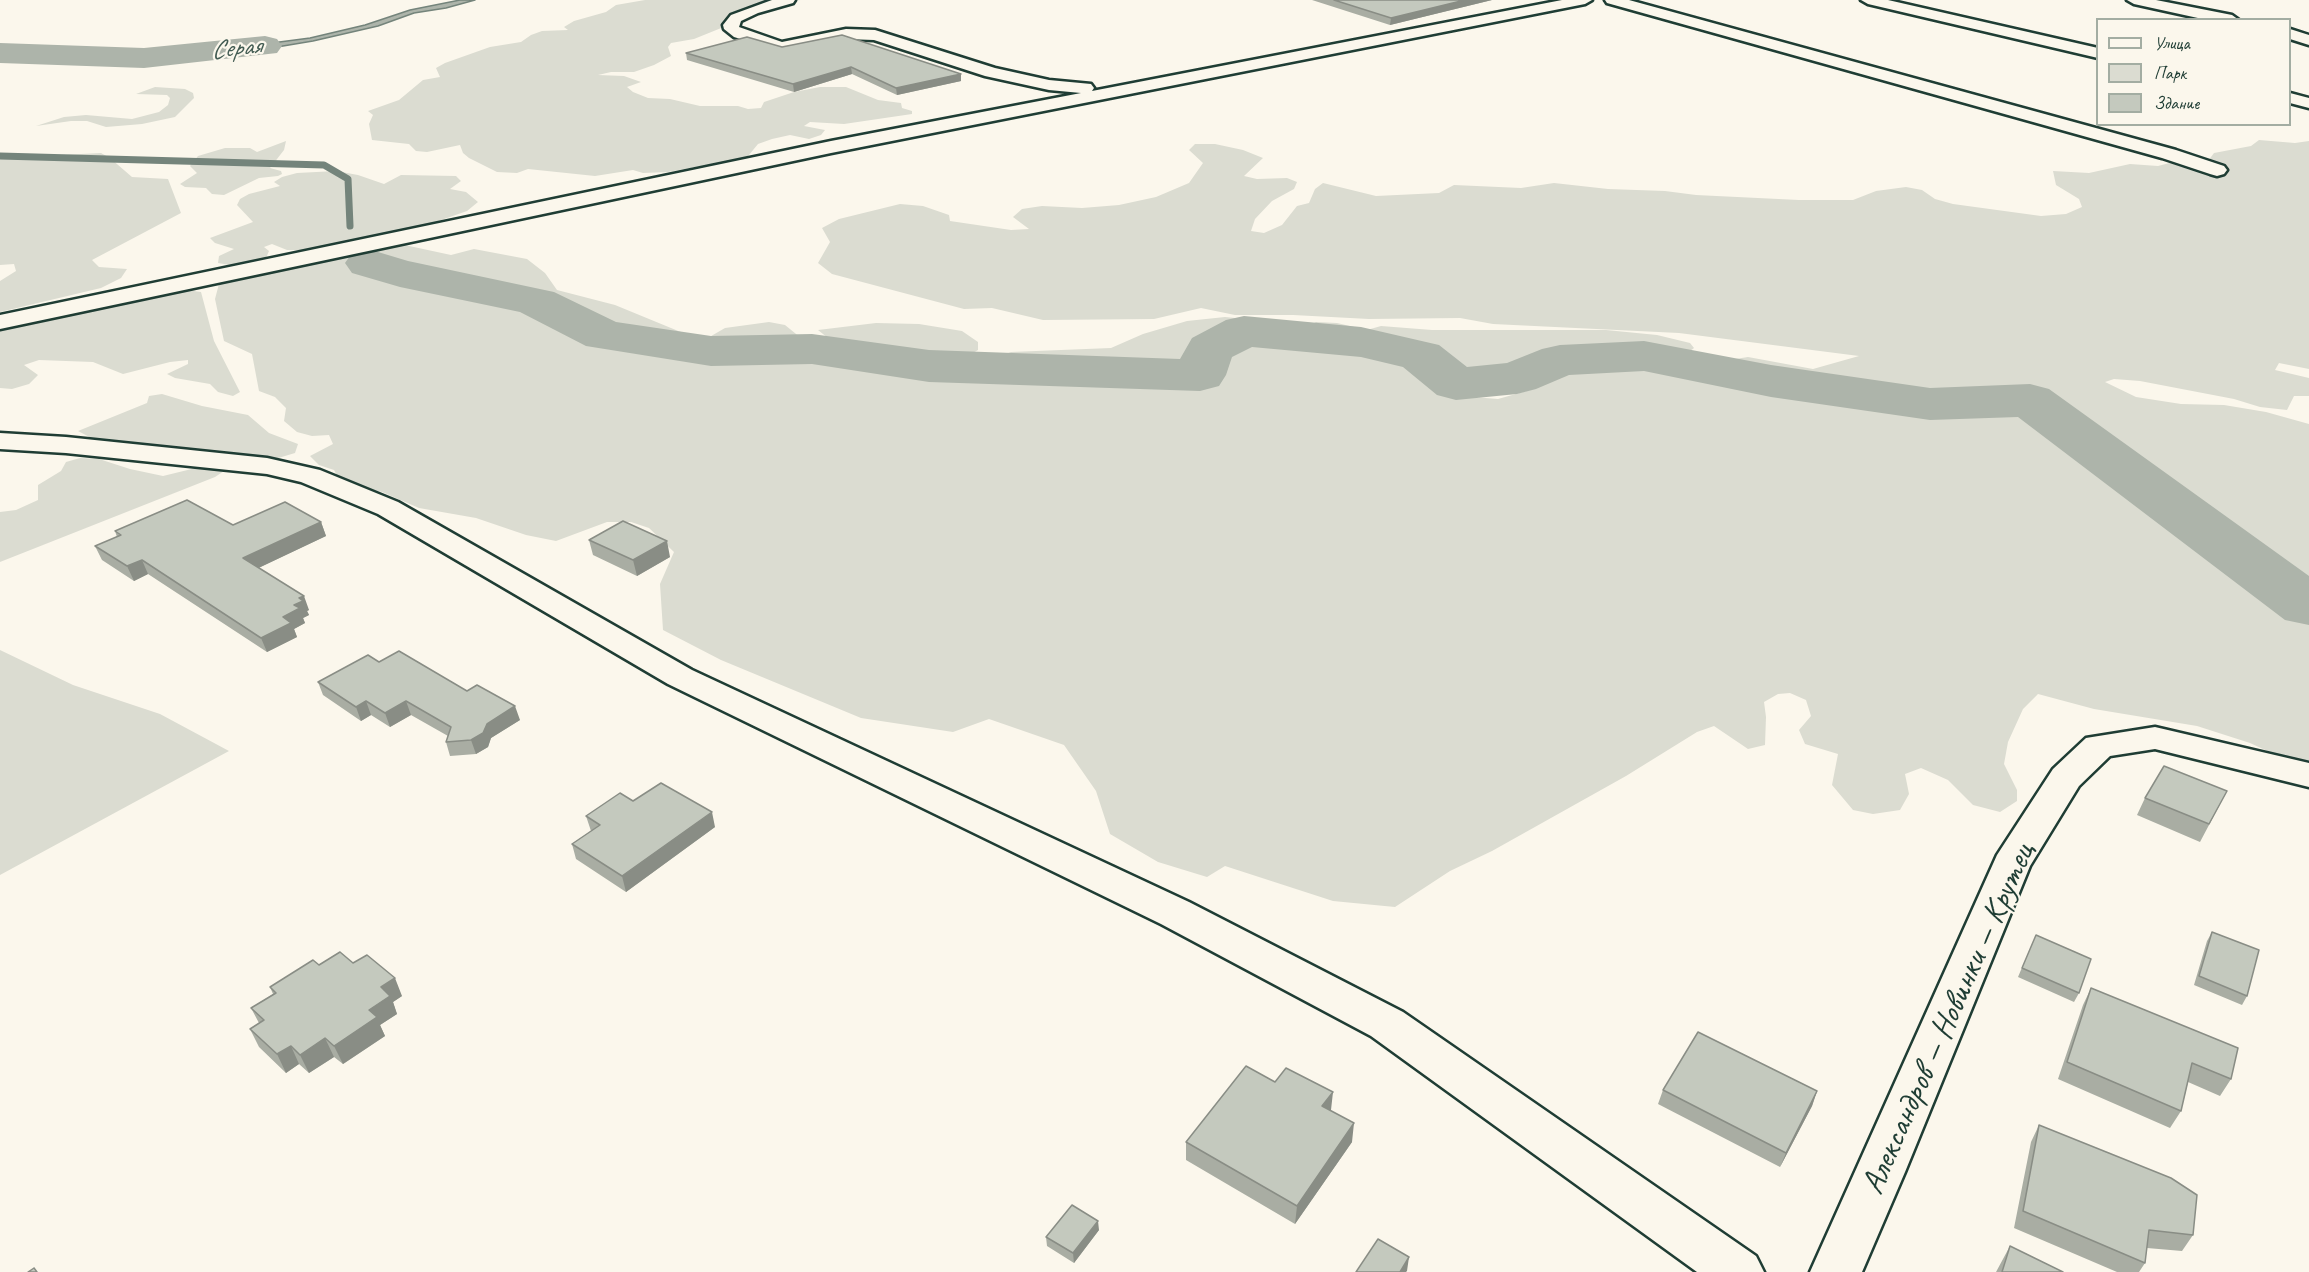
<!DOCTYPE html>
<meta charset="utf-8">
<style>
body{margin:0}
#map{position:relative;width:2309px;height:1272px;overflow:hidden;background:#fbf7ec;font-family:Caveat,sans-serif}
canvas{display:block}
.legend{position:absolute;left:2096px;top:18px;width:195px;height:108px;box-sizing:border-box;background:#fbf7ec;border:2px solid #a3ada2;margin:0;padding:8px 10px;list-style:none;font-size:18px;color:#1f3d34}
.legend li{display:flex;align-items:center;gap:12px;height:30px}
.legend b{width:30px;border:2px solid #a3ada2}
</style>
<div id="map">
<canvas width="2309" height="1272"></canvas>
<ul class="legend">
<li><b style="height:8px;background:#fbf7ec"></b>Улица</li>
<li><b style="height:16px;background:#dbdcd1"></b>Парк</li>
<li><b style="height:16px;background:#c4c9be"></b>Здание</li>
</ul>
</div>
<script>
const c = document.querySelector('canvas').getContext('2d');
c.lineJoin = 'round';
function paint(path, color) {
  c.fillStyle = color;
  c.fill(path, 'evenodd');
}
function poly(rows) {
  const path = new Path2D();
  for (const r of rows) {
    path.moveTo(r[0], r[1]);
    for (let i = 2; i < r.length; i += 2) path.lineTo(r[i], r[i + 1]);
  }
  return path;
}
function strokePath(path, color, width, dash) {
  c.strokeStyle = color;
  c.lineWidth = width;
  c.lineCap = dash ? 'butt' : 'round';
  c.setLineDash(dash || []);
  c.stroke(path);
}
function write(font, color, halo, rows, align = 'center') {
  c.font = font + ' Caveat,sans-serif';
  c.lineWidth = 4.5;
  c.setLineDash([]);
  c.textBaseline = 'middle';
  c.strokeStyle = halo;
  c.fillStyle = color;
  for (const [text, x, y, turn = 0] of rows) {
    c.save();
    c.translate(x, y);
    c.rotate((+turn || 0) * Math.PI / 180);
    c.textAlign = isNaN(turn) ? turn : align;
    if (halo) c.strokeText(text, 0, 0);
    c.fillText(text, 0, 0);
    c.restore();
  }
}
paint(poly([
 [645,0,801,0,788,1,694,39,671,43,668,47,671,56,654,65,634,72,611,72,598,75,624,76,641,82,627,87,633,92,648,98,670,99,700,106,738,106,748,109,761,108,764,102,794,92,820,87,846,87,878,100,901,103,902,108,912,111,912,114,844,124,810,122,804,126,825,130,821,135,809,139,790,135,772,139,758,144,744,161,718,163,668,172,643,173,633,170,595,176,528,169,517,173,497,172,469,158,463,153,460,145,427,152,416,151,409,144,372,140,369,124,373,115,368,111,399,100,423,80,440,77,436,68,445,63,490,47,521,42,531,35,542,31,568,30,564,27,574,21,606,12,616,5],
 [155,87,185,89,193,93,194,98,175,117,142,124,106,127,87,121,71,121,36,126,64,117,86,115,132,119,159,112,168,105,170,98,167,95,136,94],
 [2259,140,2295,143,2309,141,2309,369,2279,363,2275,370,2309,378,2309,396,2294,396,2287,410,2260,407,2234,399,2140,381,2114,379,2105,382,2136,397,2181,404,2224,405,2266,412,2309,424,2309,768,2302,767,2250,743,2197,726,2094,709,2038,694,2023,709,2008,742,2004,764,2017,790,2017,801,2000,812,1973,805,1948,780,1921,768,1905,774,1909,794,1900,810,1873,814,1853,810,1832,785,1838,754,1805,744,1799,730,1811,716,1806,700,1790,693,1778,694,1764,702,1766,717,1765,745,1748,749,1714,726,1697,732,1626,776,1492,851,1450,871,1395,907,1333,901,1225,866,1207,877,1158,862,1110,834,1096,791,1064,745,989,719,953,732,861,718,721,660,663,630,660,584,674,552,649,528,631,522,607,522,556,541,526,535,476,518,419,508,382,492,341,483,334,470,319,465,310,456,333,444,329,435,312,436,297,432,284,421,286,408,275,397,259,391,252,354,224,341,215,299,220,280,344,257,383,246,400,244,451,255,474,249,527,259,545,273,557,290,615,305,688,335,706,339,725,328,769,322,785,325,801,338,828,338,818,330,876,323,919,324,962,331,978,342,978,350,959,361,977,364,1011,352,1111,348,1143,334,1187,321,1225,317,1266,321,1282,326,1278,330,1302,329,1316,322,1337,323,1354,327,1358,332,1352,335,1369,338,1367,330,1381,326,1432,330,1606,330,1657,335,1690,343,1694,348,1684,356,1716,362,1748,357,1813,369,1859,356,1679,333,1493,324,1460,318,1369,319,1293,315,1235,315,1201,308,1154,319,1043,320,992,308,964,309,832,274,818,263,830,242,822,228,839,219,900,204,923,206,949,215,950,221,1011,230,1029,229,1013,217,1022,209,1042,206,1082,208,1119,205,1156,197,1189,183,1203,163,1189,150,1195,144,1215,144,1243,150,1263,158,1244,176,1257,179,1287,178,1297,182,1294,189,1272,201,1255,219,1251,231,1264,233,1282,225,1297,206,1309,203,1315,189,1323,183,1376,196,1439,193,1454,185,1521,188,1554,183,1608,189,1665,191,1696,195,1799,200,1853,200,1876,191,1906,187,1922,190,1935,199,1953,204,2041,216,2066,214,2082,207,2079,199,2056,185,2053,171,2089,173,2130,164,2158,166,2181,160,2208,161,2214,153,2251,146],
 [1553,375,1530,390,1498,399,1473,397,1455,381,1483,392,1500,392],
 [286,141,284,150,270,168,281,171,282,174,278,176,259,178,224,195,212,194,206,188,185,187,180,184,197,173,190,166,198,156,225,148,250,148,257,152],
 [101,153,110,158,132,177,168,179,181,213,92,260,99,267,127,269,121,278,101,288,0,312,0,281,16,271,14,264,0,265,0,158],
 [336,171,358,175,384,184,401,175,456,176,461,181,450,189,466,192,478,202,467,211,424,226,306,250,287,250,272,244,264,247,269,251,266,258,250,264,230,265,218,263,219,256,234,249,215,243,210,238,253,222,237,205,240,199,249,194,280,186,274,182,282,177,297,173],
 [186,290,201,292,214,341,240,392,233,396,218,392,210,384,175,378,167,374,188,364,188,360,170,362,123,374,93,362,39,360,24,365,38,375,29,384,12,389,0,388,0,331],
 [162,394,202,406,248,415,269,433,298,444,295,453,275,459,256,459,99,442,78,431,147,403,149,396],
 [80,458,99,459,130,469,163,476,208,465,230,467,215,477,0,562,0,512,16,510,38,500,38,485,61,471,66,462],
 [0,650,73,685,160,714,229,751,0,875]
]), '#dbdcd1');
const water = poly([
 [460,0,475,0,446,8,414,13,378,26,313,41,253,51,170,59,172,54,226,49,310,38,365,25,410,10,460,0]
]);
paint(water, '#adb4aa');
strokePath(water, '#74847b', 1.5);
strokePath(poly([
 [0,156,324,165,348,179,350,226]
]), '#74847b', 7);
paint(poly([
 [265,36,277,39,282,46,277,53,144,68,0,63,0,43,144,48,265,36],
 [368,249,408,261,554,292,616,322,711,336,812,334,929,350,1180,359,1192,338,1226,320,1244,316,1361,327,1439,345,1467,367,1507,363,1542,349,1560,345,1644,341,1771,365,1930,388,2030,384,2049,389,2309,576,2309,625,2285,620,2018,417,1930,420,1771,397,1644,371,1569,375,1536,389,1517,394,1456,400,1437,395,1403,367,1361,357,1252,347,1232,357,1226,375,1219,386,1200,391,929,382,812,364,711,366,586,346,520,312,400,287,352,273,345,263,352,253,368,249]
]), '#adb4aa');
const minor = poly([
 [772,0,795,0,793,3,758,13,741,21,739,27,782,42,846,29,875,30,995,68,1049,80,1091,84,1094,88,1092,91,1562,0,1592,0,1585,4,831,153,0,329,0,315,831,141,1081,93,1049,90,985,76,874,40,846,39,782,52,734,37,724,29,723,25,731,15,772,0],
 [1605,0,1629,0,2176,150,2224,166,2227,170,2224,174,2217,176,2210,174,2162,158,1607,3,1605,0],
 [1861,0,1888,0,2098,48,2098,58,1868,4,1861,0],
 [2127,0,2156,0,2232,15,2239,20,2207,20,2134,4,2127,0],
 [2290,29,2309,35,2309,45,2290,39,2290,29],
 [2290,93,2309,98,2309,108,2290,103,2290,93],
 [0,433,66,437,267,458,320,470,398,502,692,670,1189,902,1403,1012,1756,1256,1764,1272,1697,1272,1371,1036,1161,924,668,684,378,514,301,482,267,474,66,453,0,449,0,433],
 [2155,727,2309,763,2309,787,2155,749,2110,756,2079,786,2030,866,1905,1172,1862,1272,1810,1272,1997,855,2053,769,2086,738,2155,727]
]);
strokePath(minor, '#1f3d34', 5);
paint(minor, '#fbf7ec');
paint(poly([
 [1312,0,1492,0,1390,25],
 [782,47,961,81,897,95,852,74,794,92,687,60,686,53],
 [321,522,326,536,258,568,309,610,307,611,309,615,303,618,305,623,294,629,297,637,267,652,148,574,134,581,102,560,95,546,117,537,115,531],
 [589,540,670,557,637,576,593,555],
 [379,662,467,691,520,720,491,738,488,747,476,754,450,756,446,742,448,736,411,715,390,727,371,715,361,721,323,695,318,682],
 [2227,791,2200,842,2137,815,2145,798],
 [633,801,715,827,626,892,576,859,572,844,591,831,586,816],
 [2212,932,2247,996,2242,1005,2194,985,2207,941],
 [2032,944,2079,993,2074,1002,2018,977],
 [319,965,402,996,393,1002,397,1014,380,1025,385,1036,343,1064,334,1057,309,1073,299,1064,286,1073,259,1047,250,1029,259,1023,251,1008,273,994,270,987],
 [2091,988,2231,1079,2220,1096,2188,1082,2181,1111,2170,1128,2058,1079,2083,1005],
 [1275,1082,1331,1110,1331,1111,1352,1142,1295,1224,1186,1160,1186,1142],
 [1663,1090,1817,1091,1812,1106,1780,1167,1658,1104],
 [2039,1125,2193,1235,2182,1251,2147,1248,2145,1263,2139,1272,2117,1272,2014,1228,2031,1142],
 [1099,1230,1074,1263,1047,1246,1046,1237],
 [2010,1246,2063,1272,1996,1272]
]), '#a9ada3');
paint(poly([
 [1465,0,1492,0,1390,25,1391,18],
 [851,67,852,74,794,92,793,84],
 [961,74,961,81,897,95,896,88],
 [321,522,326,536,248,573,243,558],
 [667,541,670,557,637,576,633,560],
 [142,560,148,574,134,581,127,566],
 [304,596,309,610,307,611,309,615,303,618,305,623,294,629,297,637,267,652,261,638,294,605,299,598],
 [366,701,371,715,361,721,356,707],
 [406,701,411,715,390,727,385,713],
 [515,706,520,720,491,738,488,747,476,754,471,740,487,724],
 [712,812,715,827,626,892,622,876],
 [395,978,402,996,393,1002,397,1014,380,1025,385,1036,343,1064,334,1046,369,1010,381,987],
 [325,1038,334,1057,309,1073,300,1055],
 [291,1046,299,1064,286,1073,277,1054],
 [1817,1091,1812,1106,1780,1167,1786,1153],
 [1333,1092,1331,1110,1320,1124,1322,1106],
 [1354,1123,1352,1142,1295,1224,1297,1206],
 [1098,1221,1099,1230,1074,1263,1073,1253],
 [1409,1257,1407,1271,1406,1272,1400,1272]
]), '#898d85');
const building = poly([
 [1334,0,1465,0,1391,18,1334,0],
 [842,35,961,74,896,88,851,67,793,84,686,53,747,37,782,47,842,35],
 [187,500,233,525,285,502,321,522,243,558,304,596,299,598,303,601,294,605,300,608,283,617,291,623,261,638,142,560,127,566,95,546,121,535,115,531,187,500],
 [623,521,667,541,633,560,589,540,623,521],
 [399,651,467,691,477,685,515,706,487,724,483,733,471,740,446,742,451,727,406,701,385,713,366,701,356,707,318,682,368,655,379,662,399,651],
 [2164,766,2227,791,2209,824,2145,798,2164,766],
 [661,783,712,812,622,876,572,844,600,825,586,816,620,793,633,801,661,783],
 [2212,932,2259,950,2247,996,2199,976,2212,932],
 [2036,935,2091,959,2079,993,2022,968,2036,935],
 [340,952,353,963,367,955,395,978,381,987,390,996,369,1010,377,1017,334,1046,325,1038,300,1055,291,1046,277,1054,250,1029,264,1020,251,1008,276,993,270,987,313,960,319,965,340,952],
 [2091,988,2238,1048,2231,1079,2192,1063,2181,1111,2067,1062,2091,988],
 [1698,1032,1817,1091,1786,1153,1663,1090,1698,1032],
 [1246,1066,1275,1082,1286,1068,1333,1092,1322,1106,1354,1123,1297,1206,1186,1142,1246,1066],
 [2039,1125,2171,1178,2197,1195,2193,1235,2149,1230,2145,1263,2023,1211,2039,1125],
 [1072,1205,1098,1221,1073,1253,1046,1237,1072,1205],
 [1378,1239,1409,1257,1400,1272,1356,1272,1378,1239],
 [2010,1246,2063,1272,2002,1272,2010,1246],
 [34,1268,37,1272,28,1272,34,1268]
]);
paint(building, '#c4c9be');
strokePath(building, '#898d85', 1.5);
write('italic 26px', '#425b52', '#fbf7ec', [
 ["Серая",236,49,-6]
]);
write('33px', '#1f3d34', '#fbf7ec', [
 ["Александров — Новинки — Крутец",1949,1019,-66]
]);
</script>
